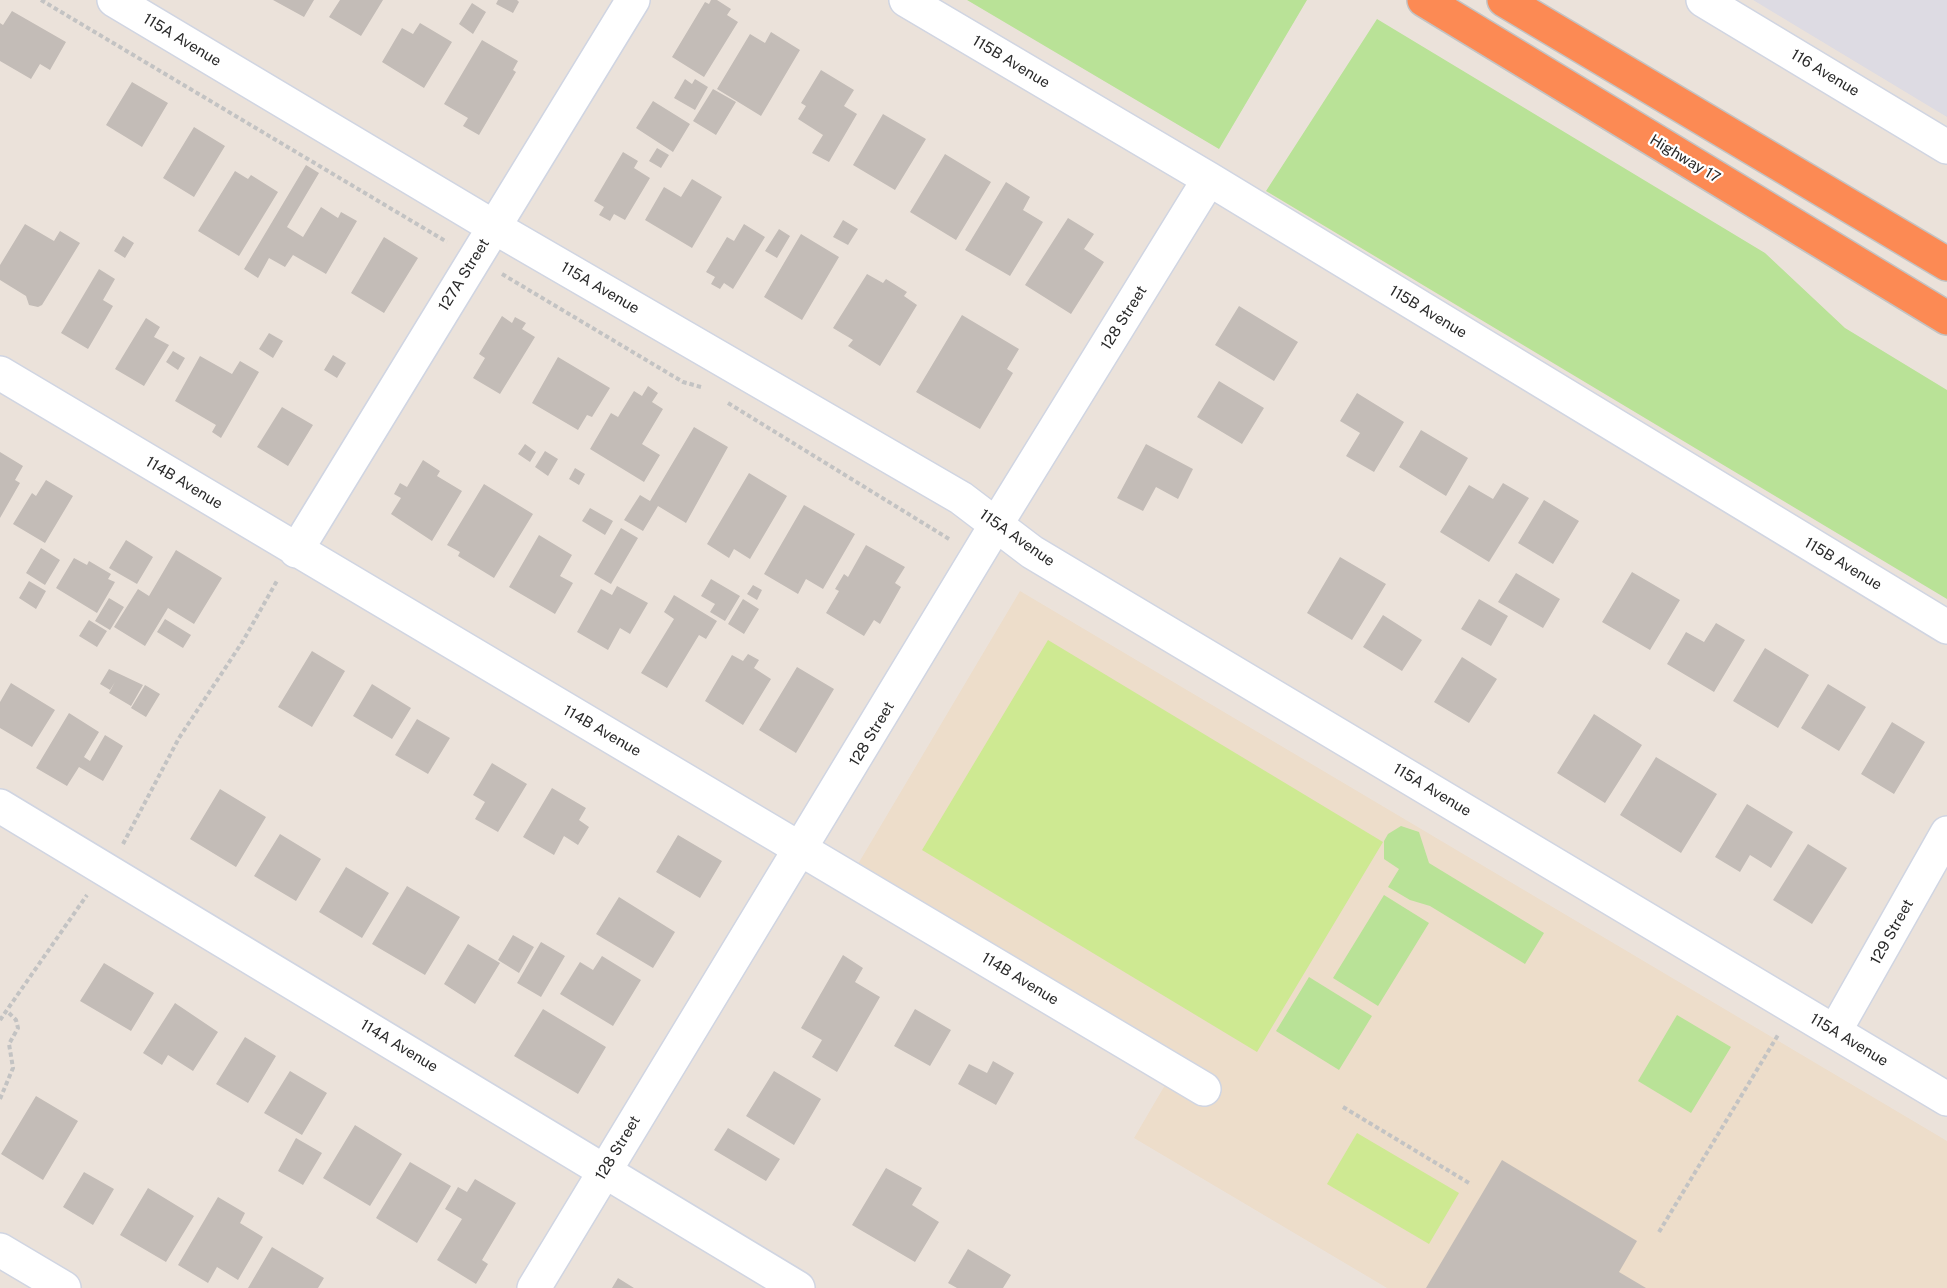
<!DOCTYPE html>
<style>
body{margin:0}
canvas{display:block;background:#ebe2da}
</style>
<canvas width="1947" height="1288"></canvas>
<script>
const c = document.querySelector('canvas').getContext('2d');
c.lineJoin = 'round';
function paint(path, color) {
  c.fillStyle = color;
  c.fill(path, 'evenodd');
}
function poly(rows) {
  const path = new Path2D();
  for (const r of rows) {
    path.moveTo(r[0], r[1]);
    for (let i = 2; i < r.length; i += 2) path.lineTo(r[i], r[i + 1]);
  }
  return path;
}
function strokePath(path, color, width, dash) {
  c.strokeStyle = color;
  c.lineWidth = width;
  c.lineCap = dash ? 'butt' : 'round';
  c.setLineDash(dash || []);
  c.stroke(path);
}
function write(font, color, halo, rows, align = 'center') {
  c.font = font + ' "Public Sans",sans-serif';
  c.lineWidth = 4.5;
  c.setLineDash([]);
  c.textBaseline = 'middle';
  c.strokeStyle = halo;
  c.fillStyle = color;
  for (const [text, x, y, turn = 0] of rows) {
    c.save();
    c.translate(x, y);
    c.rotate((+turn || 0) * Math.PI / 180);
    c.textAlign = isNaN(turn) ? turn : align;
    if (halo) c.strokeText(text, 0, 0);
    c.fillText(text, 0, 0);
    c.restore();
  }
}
paint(poly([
 [1753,0,1947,0,1947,117]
]), '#dddbe3');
paint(poly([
 [1020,591,1947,1141,1947,1288,1387,1288,1134,1138,1182,1056,858,864]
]), '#edddca');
paint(poly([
 [967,0,1307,0,1219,149],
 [1377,19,1765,253,1845,328,1947,390,1947,599,1266,191],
 [1401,826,1419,832,1429,863,1544,933,1525,964,1430,906,1410,900,1388,887,1399,869,1384,859,1384,841,1388,834],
 [1384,895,1429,923,1378,1006,1333,978],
 [1309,977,1372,1016,1339,1070,1276,1031],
 [1677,1015,1731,1047,1691,1113,1638,1081]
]), '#b9e297');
paint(poly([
 [1048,640,1383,842,1257,1052,922,850],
 [1357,1133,1459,1193,1429,1244,1327,1184]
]), '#cee992');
paint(poly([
 [273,0,314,0,304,17],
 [340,0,383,0,361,36,329,17],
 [498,0,517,0,519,2,513,13,496,4],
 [711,0,717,0,731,9,727,15,738,22,704,77,672,57,705,2,709,4],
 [472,3,486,12,473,34,459,24],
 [12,11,66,42,50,70,40,64,31,79,0,61,0,23,3,25],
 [420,23,452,42,424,88,382,62,402,28,413,34],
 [771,32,800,50,761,116,717,89,750,34,765,43],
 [482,40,518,61,513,70,516,72,479,135,463,126,468,118,444,104],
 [821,70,854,90,844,106,857,114,829,162,812,153,823,135,798,119,806,106,801,103],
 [685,79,692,84,695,79,708,87,695,110,674,98],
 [132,82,168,103,142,147,106,125],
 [713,89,736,102,716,135,693,121],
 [653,101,690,124,673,152,636,128],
 [883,114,926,139,895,190,853,165],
 [194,127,225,146,194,197,163,178],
 [657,148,669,155,661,168,649,161],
 [623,152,638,161,634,168,650,178,625,220,614,214,610,221,599,215,604,207,594,201],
 [945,154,991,182,956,240,910,212],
 [306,165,319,173,287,227,303,237,321,207,338,218,341,212,357,221,326,274,293,255,285,267,269,258,258,278,244,269],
 [235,171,248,179,251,175,278,192,239,256,198,231],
 [692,179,722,197,692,248,645,220,664,187,681,197],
 [1006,182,1030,197,1023,210,1043,222,1010,276,965,250],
 [1068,218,1094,234,1084,249,1104,262,1071,314,1025,285],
 [843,220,858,229,848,245,833,237],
 [25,224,54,241,60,231,80,243,42,305,38,307,29,305,26,296,0,280,0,265],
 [744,224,765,237,733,289,724,283,720,289,711,284,715,277,706,272,727,237,734,241],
 [779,229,790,236,777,258,765,251],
 [801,234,839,257,802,320,764,297],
 [123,236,134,243,125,258,114,251],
 [384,237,418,258,384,313,351,293],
 [99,269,115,279,103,300,113,306,88,349,61,333],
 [867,274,883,283,886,279,907,292,904,296,917,305,880,366,848,346,853,340,833,328],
 [1239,306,1298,342,1274,381,1215,345],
 [962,315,1019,349,1007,369,1013,373,980,429,916,392],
 [502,316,512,323,515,317,526,323,522,329,535,337,500,394,473,378,485,358,479,354],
 [146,318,160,327,154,337,169,345,144,386,115,369],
 [269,333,283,341,273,358,259,349],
 [173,351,185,358,178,370,166,362],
 [333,355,346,363,337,378,324,370],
 [200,356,232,374,240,361,259,372,221,438,212,432,216,425,175,401],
 [558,357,610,388,592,417,587,415,578,430,532,403],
 [1219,381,1264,408,1242,444,1197,417],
 [648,386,658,393,652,402,663,409,642,444,660,455,644,482,590,449,611,413,618,417,634,391,642,396],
 [1357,393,1404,422,1374,472,1346,456,1360,433,1340,421],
 [282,407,313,425,288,466,257,447],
 [694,427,728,447,686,523,658,506,643,531,624,520,640,495,650,501],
 [1421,430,1468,458,1446,496,1399,467],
 [525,444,536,452,530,462,518,454],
 [1146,444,1193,469,1178,499,1156,487,1143,511,1117,498],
 [545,451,558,459,548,476,535,467],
 [0,452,23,466,15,480,20,483,0,518],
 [423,460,440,471,437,476,462,491,432,541,391,514,401,498,394,494,400,483,407,487],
 [575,468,585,474,579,485,569,479],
 [749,473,787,496,750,559,734,549,729,558,707,544],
 [46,480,73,496,45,543,13,524,32,493,36,496],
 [1503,483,1529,498,1489,562,1440,532,1469,485,1493,499],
 [484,484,533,514,494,578,458,556,460,552,447,545],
 [1544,500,1579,521,1553,564,1518,543],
 [804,505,855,534,823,589,806,579,798,594,764,574],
 [590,508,613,521,605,535,582,521],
 [621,528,638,538,611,584,594,574],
 [539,535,572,555,560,576,573,583,555,614,509,587],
 [126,540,153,557,137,584,109,568],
 [866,545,905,567,895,583,901,587,880,624,874,620,864,636,826,613,839,591,835,589,844,574,848,577],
 [41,548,60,560,45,585,26,573],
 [176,550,222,578,194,624,168,608,145,646,114,627,138,589,149,596],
 [1340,557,1386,584,1352,640,1307,613],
 [74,558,87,565,89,561,111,574,108,579,115,582,97,613,56,588],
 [1632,572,1680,600,1650,650,1602,622],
 [1516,573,1560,599,1543,628,1498,602],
 [711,579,740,596,725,621,710,612,715,604,701,596],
 [29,581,46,591,36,609,19,598],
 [753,585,762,590,757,600,747,594],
 [617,586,648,603,630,634,620,628,608,650,577,632,601,589,612,595],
 [674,595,717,621,706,639,699,635,667,688,641,673,674,619,664,612],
 [109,598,124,607,110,630,95,621],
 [743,599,759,609,744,634,728,624],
 [1479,599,1508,616,1491,646,1461,629],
 [1383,615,1422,640,1402,671,1363,647],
 [165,619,191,635,183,648,157,632],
 [89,620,107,631,97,647,79,636],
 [1716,623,1745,640,1714,692,1667,664,1686,632,1704,642],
 [1765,648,1809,675,1778,728,1733,701],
 [312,651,345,671,312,727,278,707],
 [748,654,759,660,754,668,771,679,743,725,705,701,732,655,743,661],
 [1462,657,1497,679,1469,723,1434,702],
 [797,667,834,689,796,753,759,730],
 [109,669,143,685,131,706,109,693,115,682,110,690,100,684],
 [11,683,55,710,32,747,0,728,0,702],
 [372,684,411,708,392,739,353,716],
 [1828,684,1866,707,1839,751,1801,728],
 [145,685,160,694,146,717,131,708],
 [69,713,99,732,84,757,90,761,105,735,123,746,103,781,79,767,67,786,36,768],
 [1594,714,1642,745,1605,803,1557,773],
 [417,719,450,738,428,774,395,755],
 [1892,722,1925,742,1894,794,1861,774],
 [1656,757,1717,794,1681,853,1620,815],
 [492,763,527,784,498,832,475,819,485,802,473,795],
 [552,788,586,808,579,820,589,827,578,845,564,836,554,855,523,837],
 [220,789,266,817,236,867,190,839],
 [1747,804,1793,832,1771,868,1750,855,1740,872,1715,857],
 [280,834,321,859,296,901,254,876],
 [678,835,722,861,700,898,656,872],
 [1808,844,1847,868,1812,924,1773,900],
 [346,867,389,893,362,938,319,912],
 [407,886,460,917,425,975,372,944],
 [619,897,675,932,653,968,596,934],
 [513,935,534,947,519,973,498,960],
 [541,942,565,956,541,997,517,983],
 [468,944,500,963,475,1004,444,984],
 [843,955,863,968,855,982,880,997,837,1072,812,1057,822,1040,801,1028],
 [602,956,641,980,613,1026,560,994,580,962,593,970],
 [104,963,154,993,131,1031,80,1001],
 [175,1003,218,1032,193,1071,168,1055,162,1065,143,1053],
 [543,1009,606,1047,578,1094,514,1056],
 [915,1009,951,1030,930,1066,894,1046],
 [245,1037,276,1056,248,1103,216,1084],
 [993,1061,1014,1073,996,1105,958,1084,969,1064,987,1073],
 [290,1071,327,1093,302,1135,264,1113],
 [774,1071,821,1099,794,1145,746,1116],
 [36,1096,78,1121,43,1180,1,1154],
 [355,1125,402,1154,370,1206,323,1178],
 [728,1128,780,1159,766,1181,714,1150],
 [296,1138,322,1153,303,1185,278,1171],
 [1502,1160,1637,1241,1619,1272,1646,1288,1426,1288],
 [410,1162,451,1186,417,1243,376,1218],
 [886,1168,922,1188,912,1205,939,1222,915,1262,852,1225],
 [84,1172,114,1189,93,1225,63,1207],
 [475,1179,516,1203,482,1260,488,1264,476,1284,437,1260,462,1219,445,1209,458,1187,467,1192],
 [148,1188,194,1216,166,1262,120,1235],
 [218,1197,245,1213,240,1223,263,1237,238,1280,217,1267,208,1283,178,1265],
 [272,1247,324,1278,318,1288,248,1288],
 [968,1249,1011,1275,1003,1288,957,1288,948,1283],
 [618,1278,634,1288,612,1288]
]), '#c3bcb7');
const minor = poly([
 [114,0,494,227,961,498,1032,552,1947,1099],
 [906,0,1209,179,1947,627],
 [1703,0,1947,147],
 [0,373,1204,1089],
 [296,551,633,0],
 [0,806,798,1288],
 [1835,1031,1947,833],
 [0,1250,64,1288],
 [534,1288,997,523,1209,179]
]);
const highway = poly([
 [1424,0,1947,318],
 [1504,0,1947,264]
]);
strokePath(minor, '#d0d5e2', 36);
strokePath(highway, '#c3c3c3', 36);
strokePath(poly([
 [41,0,447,242],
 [502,274,683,382,701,387],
 [728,403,949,539],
 [123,844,179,738,243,641,278,579],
 [0,1020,87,895],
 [0,1099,13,1068,9,1044,18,1028,16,1020,7,1011],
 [1343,1107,1469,1183],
 [1659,1232,1778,1035]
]), '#c3c3c3', 4, [4.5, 3]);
strokePath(minor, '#fff', 33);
strokePath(highway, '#fc8a54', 33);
write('15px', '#292929', '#fff', [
 ["115A Avenue",182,40,31],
 ["115B Avenue",1011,62,31],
 ["116 Avenue",1825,73,31],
 ["Highway 17",1685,159,31],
 ["127A Street",464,275,-58],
 ["115A Avenue",600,288,30],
 ["115B Avenue",1428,312,31],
 ["128 Street",1124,318,-58],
 ["114B Avenue",184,483,31],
 ["115A Avenue",1017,538,35],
 ["115B Avenue",1843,564,31],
 ["114B Avenue",602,731,30],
 ["128 Street",872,734,-59],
 ["115A Avenue",1432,790,31],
 ["129 Street",1892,932,-61],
 ["114B Avenue",1020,979,31],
 ["115A Avenue",1849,1040,31],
 ["114A Avenue",399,1046,31],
 ["128 Street",618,1148,-59]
]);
</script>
